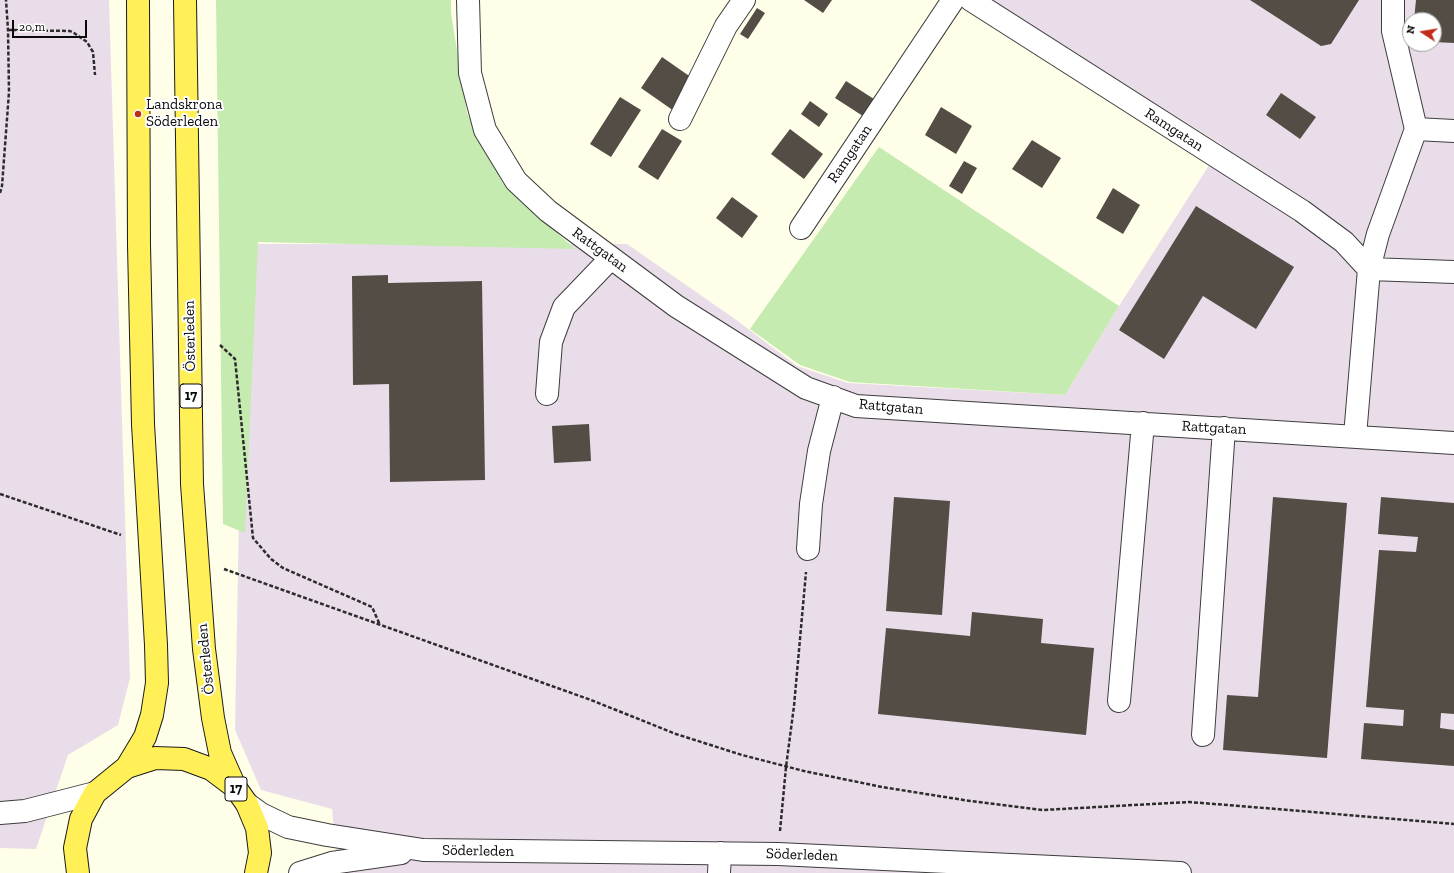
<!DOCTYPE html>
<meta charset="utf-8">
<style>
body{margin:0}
#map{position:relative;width:1454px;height:873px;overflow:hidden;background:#fffee8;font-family:"Zilla Slab",serif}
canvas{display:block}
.north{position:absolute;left:1402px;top:12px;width:40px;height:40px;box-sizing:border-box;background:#fff;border:1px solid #9d9d9d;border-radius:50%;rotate:282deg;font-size:11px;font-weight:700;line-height:16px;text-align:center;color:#0a0a0a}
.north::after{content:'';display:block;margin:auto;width:14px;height:18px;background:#c12c1b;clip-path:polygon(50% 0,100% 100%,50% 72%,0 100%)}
.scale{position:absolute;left:12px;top:20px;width:75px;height:18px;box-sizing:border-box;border:2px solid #0a0a0a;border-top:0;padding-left:5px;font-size:12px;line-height:14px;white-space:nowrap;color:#0a0a0a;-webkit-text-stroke:3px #fff;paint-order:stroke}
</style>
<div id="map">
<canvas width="1454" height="873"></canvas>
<div class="north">N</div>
<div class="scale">20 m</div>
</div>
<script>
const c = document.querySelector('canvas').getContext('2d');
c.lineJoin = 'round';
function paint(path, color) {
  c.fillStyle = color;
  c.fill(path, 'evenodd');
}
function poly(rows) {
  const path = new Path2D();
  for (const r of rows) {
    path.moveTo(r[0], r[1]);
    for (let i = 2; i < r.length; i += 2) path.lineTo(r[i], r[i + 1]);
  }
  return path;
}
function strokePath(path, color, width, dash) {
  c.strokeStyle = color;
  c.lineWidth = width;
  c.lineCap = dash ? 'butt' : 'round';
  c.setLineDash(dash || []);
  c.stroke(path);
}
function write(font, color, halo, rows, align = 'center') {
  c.font = font + ' "Zilla Slab",serif';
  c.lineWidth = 4;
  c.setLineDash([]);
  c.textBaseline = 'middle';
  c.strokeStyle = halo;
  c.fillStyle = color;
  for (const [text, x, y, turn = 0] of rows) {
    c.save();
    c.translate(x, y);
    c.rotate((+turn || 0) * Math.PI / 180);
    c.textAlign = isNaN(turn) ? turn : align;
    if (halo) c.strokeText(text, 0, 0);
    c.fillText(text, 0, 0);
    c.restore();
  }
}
paint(poly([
 [0,0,109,0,130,678,118,725,68,755,36,849,0,848],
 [988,0,1454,0,1454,873,338,873,332,809,261,790,235,730,244,244,627,244,735,319,797,366,848,383,1065,395,1119,306,1222,145],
 [1410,20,1434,20,1434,44,1410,44]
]), '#eaddea');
paint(poly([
 [216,0,451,0,451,13,467,113,503,184,575,249,258,242,245,533,223,524],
 [879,147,1119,306,1065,395,850,382,800,365,750,329]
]), '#c5ebb0');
paint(poly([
 [804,0,832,0,823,13],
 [1250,0,1359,0,1331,44,1321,46],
 [1416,0,1454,0,1454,43,1434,42,1434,20,1414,20],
 [757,8,765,13,748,39,740,34],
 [662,57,695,80,674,111,641,88],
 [846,81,877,101,866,118,835,98],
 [1281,93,1316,117,1300,139,1266,115],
 [620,97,641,110,611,157,590,144],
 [810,101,828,114,819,127,801,114],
 [941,107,972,126,956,154,925,135],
 [662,129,682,141,658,180,638,167],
 [790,129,823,154,804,179,771,154],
 [1032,140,1061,158,1042,188,1012,169],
 [964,161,977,168,962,194,949,186],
 [1113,188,1140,205,1123,234,1096,218],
 [732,197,758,216,742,238,716,218],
 [1196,206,1294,267,1256,329,1203,296,1164,359,1119,330],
 [388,275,388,283,482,281,485,480,390,482,389,384,353,385,352,276],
 [589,424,591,461,554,463,552,426],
 [894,497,950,501,942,615,886,611],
 [1273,497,1347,503,1327,758,1223,750,1227,695,1258,697],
 [1381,497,1454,503,1454,714,1441,713,1440,728,1454,730,1454,766,1361,759,1364,723,1403,726,1404,710,1366,707,1379,550,1416,552,1418,537,1378,534],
 [972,612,1043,619,1041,643,1094,648,1086,735,878,714,886,628,970,636]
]), '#534d46');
const minor = poly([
 [468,0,470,73,485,130,516,181,548,211,676,306,806,388,856,406,1454,443],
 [971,0,1302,211,1344,242,1369,269,1454,272],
 [1393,0,1393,31,1416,129],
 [680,119,726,26,744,0],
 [801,228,953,0],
 [547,394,551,342,564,307,611,258],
 [1355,436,1369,269,1378,234,1416,129,1454,131],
 [808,549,811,504,819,451,833,397],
 [1119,701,1143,423],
 [1203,735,1224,428],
 [247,804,261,814,288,827,327,835,423,850,778,854,1180,873],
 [0,813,25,811,95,793],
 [300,873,332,863,401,853],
 [719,873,720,853]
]);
const major = poly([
 [185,0,192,484,204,649,213,718,220,753,235,787],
 [127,767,145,737,152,715,157,683,156,645,143,424,139,245,138,0],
 [78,873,75,848,81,819,95,793,127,767,155,758,184,759,211,769,235,787,247,804,257,828,260,853,256,873]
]);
strokePath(minor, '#3d3d3d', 24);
strokePath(major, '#1b1b1b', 24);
strokePath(poly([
 [8,30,70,31,74,33,87,42,93,52,95,75],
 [0,193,2,186,9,92,8,30,6,0],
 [220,345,235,359,253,538,271,559,283,568,372,607,380,625],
 [0,494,121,535],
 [224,569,591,700,676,734,742,755,804,771,882,787,970,801,1043,810,1189,802,1277,809,1454,824],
 [780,831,786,767,794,706,806,572]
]), '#2c2c2c', 2.5, [4, 2]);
strokePath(minor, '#fff', 22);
strokePath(major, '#fff058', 22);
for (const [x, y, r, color] of [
 [138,114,4,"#c12c1b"]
]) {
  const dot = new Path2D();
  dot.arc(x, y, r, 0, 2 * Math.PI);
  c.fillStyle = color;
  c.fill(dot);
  strokePath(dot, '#fff', 1.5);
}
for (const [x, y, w] of [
 [191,396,22],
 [236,789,22]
]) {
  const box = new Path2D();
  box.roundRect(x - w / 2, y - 12, w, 24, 3);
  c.fillStyle = '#fff';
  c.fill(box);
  strokePath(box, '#0a0a0a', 1);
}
write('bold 14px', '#0a0a0a', null, [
 ["17",191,396],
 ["17",236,789]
]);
write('15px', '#0a0a0a', '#fff', [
 ["Landskrona",146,105],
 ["Söderleden",146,122]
], 'left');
write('15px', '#0a0a0a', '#fff', [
 ["Ramgatan",1174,130,33],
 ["Ramgatan",850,154,-56],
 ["Rattgatan",600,250,36],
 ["Österleden",190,336,-91],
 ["Rattgatan",891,407,5],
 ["Rattgatan",1214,428,3],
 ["Österleden",206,659,-96],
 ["Söderleden",478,851,1],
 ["Söderleden",802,855,2]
]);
</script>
